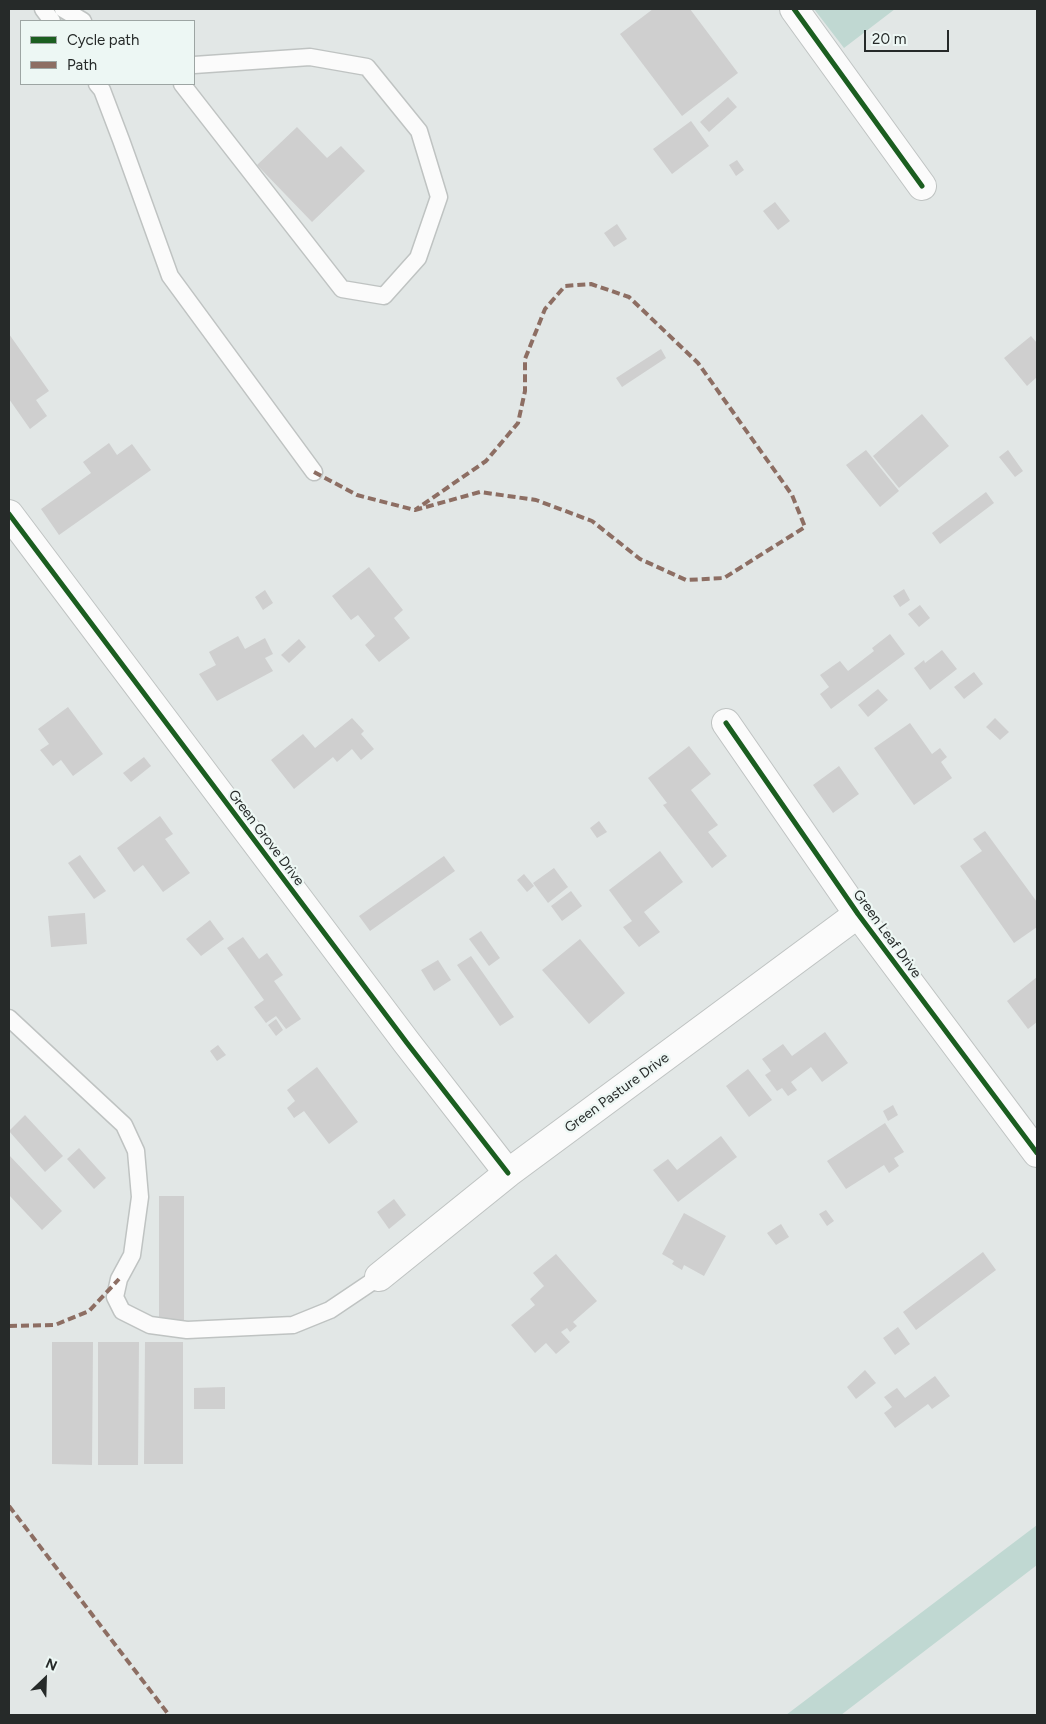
<!DOCTYPE html>
<style>
body{margin:0}
#map{position:relative;width:1046px;height:1724px;overflow:hidden;background:#e2e7e6;font-family:Figtree,sans-serif}
canvas{display:block}
.frame{position:absolute;inset:0;border:10px solid #262a29;pointer-events:none}
.legend{position:absolute;left:20px;top:20px;width:175px;height:65px;box-sizing:border-box;background:#edf7f4;border:1px solid #9da5a3;margin:0;padding:6px 9px;list-style:none;font-size:15px;color:#262a29}
.legend li{display:flex;align-items:center;gap:10px;height:25px}
.legend b{width:25px;border:1px solid #9da5a3}
.north{position:absolute;left:20px;top:1654px;width:50px;height:50px;-webkit-text-stroke:4px #edf7f4;paint-order:stroke;rotate:24deg;font-size:14px;font-weight:700;line-height:20px;text-align:center;color:#262a29}
.north::after{content:'';display:block;margin:auto;width:18px;height:22px;background:#262a29;clip-path:polygon(50% 0,100% 100%,50% 72%,0 100%)}
.scale{position:absolute;left:864px;top:30px;width:85px;height:22px;box-sizing:border-box;border:2px solid #262a29;border-top:0;padding-left:6px;font-size:15px;line-height:18px;white-space:nowrap;color:#262a29;-webkit-text-stroke:4px #edf7f4;paint-order:stroke}
</style>
<div id="map">
<canvas width="1046" height="1724"></canvas>
<div class="frame"></div>
<ul class="legend">
<li><b style="height:6px;background:#1b5e20"></b>Cycle path</li>
<li><b style="height:6px;background:#8d6e63"></b>Path</li>
</ul>
<div class="north">N</div>
<div class="scale">20 m</div>
</div>
<script>
const c = document.querySelector('canvas').getContext('2d');
c.lineJoin = 'round';
function paint(path, color) {
  c.fillStyle = color;
  c.fill(path, 'evenodd');
}
function poly(rows) {
  const path = new Path2D();
  for (const r of rows) {
    path.moveTo(r[0], r[1]);
    for (let i = 2; i < r.length; i += 2) path.lineTo(r[i], r[i + 1]);
  }
  return path;
}
function strokePath(path, color, width, dash) {
  c.strokeStyle = color;
  c.lineWidth = width;
  c.lineCap = dash ? 'butt' : 'round';
  c.setLineDash(dash || []);
  c.stroke(path);
}
function write(font, color, halo, rows, align = 'center') {
  c.font = font + ' Figtree,sans-serif';
  c.lineWidth = 4.5;
  c.setLineDash([]);
  c.textBaseline = 'middle';
  c.strokeStyle = halo;
  c.fillStyle = color;
  for (const [text, x, y, turn = 0] of rows) {
    c.save();
    c.translate(x, y);
    c.rotate((+turn || 0) * Math.PI / 180);
    c.textAlign = isNaN(turn) ? turn : align;
    if (halo) c.strokeText(text, 0, 0);
    c.fillText(text, 0, 0);
    c.restore();
  }
}
paint(poly([
 [814,9,895,9,844,48],
 [1037,1525,1037,1565,841,1715,786,1715]
]), '#c0d8d2');
paint(poly([
 [653,9,690,9,738,73,682,116,620,34],
 [728,97,737,107,709,132,700,122],
 [691,121,709,146,672,174,653,149],
 [297,127,327,158,341,146,365,171,312,222,257,165],
 [737,160,744,170,736,176,729,165],
 [775,202,790,221,778,230,763,211],
 [617,224,627,239,614,247,604,233],
 [9,334,49,391,36,400,47,416,30,429,9,399],
 [1031,336,1037,343,1037,377,1027,386,1004,358],
 [661,349,666,358,622,387,616,378],
 [922,414,949,446,899,488,873,456],
 [109,443,117,455,132,444,151,470,59,535,41,509,91,473,83,462],
 [866,450,899,491,880,507,846,465],
 [1008,450,1023,471,1015,477,999,457],
 [986,492,994,503,940,544,932,533],
 [369,567,403,610,394,618,410,638,379,662,365,645,375,636,358,615,351,620,332,596],
 [904,589,910,600,900,607,893,596],
 [265,590,273,603,263,610,255,597],
 [920,605,930,618,919,627,908,614],
 [890,634,905,654,831,709,820,694,829,687,820,675,840,661,848,671,874,651,872,648],
 [238,636,245,649,265,638,273,654,265,658,273,671,217,701,199,674,216,665,209,652],
 [299,639,306,647,289,663,281,655],
 [942,650,957,669,930,690,914,668,924,660,925,663],
 [974,672,983,684,964,699,954,687],
 [878,689,888,700,868,717,858,705],
 [68,707,103,754,73,776,61,760,53,766,40,750,49,744,38,729],
 [352,718,364,731,361,734,374,749,361,760,352,749,337,762,333,757,294,789,271,760,303,734,315,748],
 [995,718,1009,732,1000,740,986,727],
 [910,723,932,754,940,748,947,757,941,762,952,778,914,805,874,748],
 [689,746,711,774,691,790,718,825,708,832,727,856,712,868,663,805,667,803,648,778],
 [144,757,151,766,131,782,123,773],
 [839,766,859,794,833,813,813,785],
 [160,816,173,834,165,839,190,873,163,892,143,865,134,872,117,848],
 [599,821,607,832,597,838,590,828],
 [985,831,1037,902,1037,927,1014,943,960,866,982,851,973,839],
 [660,851,683,882,644,912,660,932,639,947,623,927,632,921,609,890],
 [80,855,106,891,94,899,68,863],
 [444,856,455,871,370,931,359,916],
 [554,868,568,887,548,903,533,883],
 [524,874,534,886,527,892,517,880],
 [571,891,582,906,562,921,551,906],
 [85,913,87,944,51,947,48,916],
 [210,920,224,939,201,956,186,939],
 [481,931,500,958,489,966,469,939],
 [243,937,259,959,267,953,283,975,274,981,301,1019,286,1029,276,1016,266,1023,254,1007,264,1000,227,948],
 [580,939,625,993,589,1024,542,970],
 [471,956,514,1017,500,1026,457,965],
 [438,960,451,980,434,991,421,970],
 [1037,977,1037,1022,1028,1029,1007,1001],
 [276,1019,283,1030,276,1036,268,1025],
 [825,1032,848,1063,822,1082,811,1067,791,1082,797,1090,788,1096,782,1088,777,1091,765,1075,771,1071,762,1059,783,1044,792,1056],
 [218,1045,226,1055,217,1061,210,1051],
 [317,1067,358,1122,329,1144,304,1111,294,1118,287,1108,295,1101,287,1090],
 [748,1069,772,1100,749,1117,726,1086],
 [893,1105,898,1115,888,1121,883,1111],
 [25,1115,63,1156,45,1172,9,1131],
 [885,1123,904,1152,894,1158,899,1166,889,1173,884,1165,846,1189,827,1161],
 [721,1136,737,1157,678,1202,653,1170,668,1159,677,1170],
 [79,1148,106,1178,94,1189,67,1159],
 [9,1155,62,1211,42,1230,9,1195],
 [159,1196,184,1196,184,1322,159,1323],
 [394,1199,406,1215,389,1229,377,1212],
 [826,1210,834,1221,827,1226,819,1214],
 [684,1213,726,1236,704,1276,684,1265,682,1270,672,1264,674,1261,662,1254],
 [781,1224,789,1237,776,1245,767,1233],
 [983,1252,996,1270,916,1330,903,1312],
 [556,1254,597,1301,573,1322,577,1326,570,1332,567,1328,561,1332,570,1342,556,1354,546,1343,535,1353,511,1325,535,1305,530,1299,544,1286,533,1273],
 [898,1327,910,1344,895,1355,883,1338],
 [52,1342,93,1342,92,1465,52,1464],
 [98,1342,139,1342,138,1465,98,1465],
 [145,1342,183,1342,183,1464,144,1464],
 [865,1370,876,1383,856,1399,847,1387],
 [935,1376,950,1396,932,1409,928,1404,895,1428,884,1413,892,1407,884,1397,897,1388,905,1398],
 [225,1387,225,1409,194,1409,194,1388]
]), '#cfcfcf');
const lane = poly([
 [43,9,52,21],
 [63,9,83,21],
 [97,84,102,90,121,140,170,276,314,472],
 [182,84,342,289,384,296,418,258,439,197,419,131,367,67,310,57,194,65],
 [9,1018,124,1125,136,1151,140,1197,132,1255,119,1279,115,1297,122,1311,150,1325,187,1330,293,1325,330,1310,379,1277]
]);
const street = poly([
 [794,9,922,186],
 [9,514,407,1043,508,1173],
 [726,723,858,914,1037,1153],
 [379,1277,508,1173,858,914]
]);
strokePath(lane, '#bfc3c2', 19);
strokePath(street, '#bfc3c2', 30);
strokePath(lane, '#fbfbfb', 16);
strokePath(street, '#fbfbfb', 28);
strokePath(poly([
 [314,472,357,495,415,510,480,492,536,500,592,521,640,559,686,580,724,578,805,527,792,495,698,363,629,297,591,284,565,286,545,309,525,359,525,391,518,423,486,461,415,510],
 [9,1326,55,1325,89,1311,119,1279],
 [9,1506,169,1715]
]), '#8d6e63', 4, [8, 4]);
strokePath(poly([
 [794,9,922,186],
 [9,514,407,1043,508,1173],
 [726,723,858,914,1037,1153]
]), '#1b5e20', 5);
write('14px', '#262a29', '#edf7f4', [
 ["Green Grove Drive",266,838,53],
 ["Green Leaf Drive",887,934,54],
 ["Green Pasture Drive",617,1093,-36]
]);
</script>
